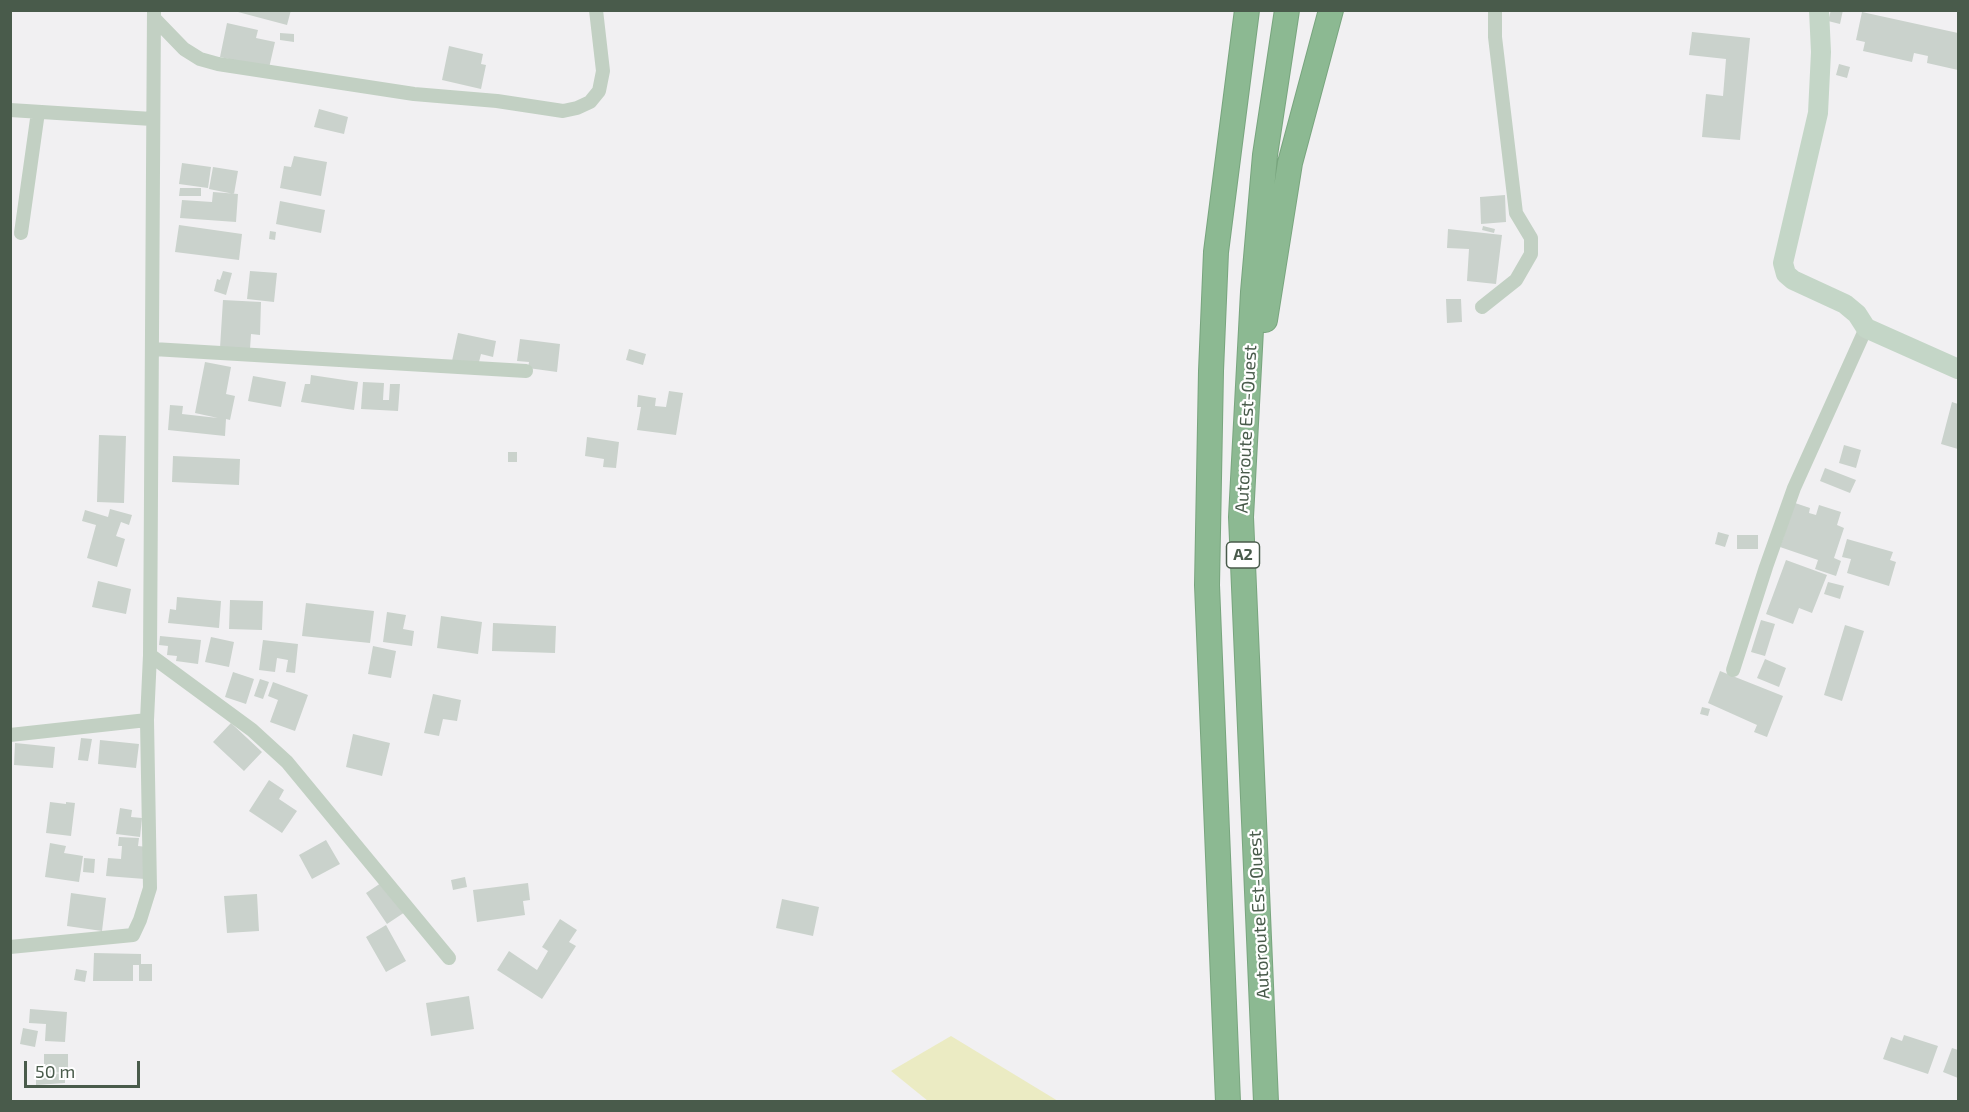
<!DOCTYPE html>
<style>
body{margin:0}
#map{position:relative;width:1969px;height:1112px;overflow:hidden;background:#f1f0f2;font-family:"Exo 2",sans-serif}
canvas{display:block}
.frame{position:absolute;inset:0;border:12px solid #495b4b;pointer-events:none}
.scale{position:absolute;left:24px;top:1061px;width:116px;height:27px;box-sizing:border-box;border:3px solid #495b4b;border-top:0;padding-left:8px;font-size:18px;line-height:21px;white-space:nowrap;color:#495b4b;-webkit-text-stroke:4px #fff;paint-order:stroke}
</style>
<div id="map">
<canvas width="1969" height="1112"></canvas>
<div class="frame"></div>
<div class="scale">50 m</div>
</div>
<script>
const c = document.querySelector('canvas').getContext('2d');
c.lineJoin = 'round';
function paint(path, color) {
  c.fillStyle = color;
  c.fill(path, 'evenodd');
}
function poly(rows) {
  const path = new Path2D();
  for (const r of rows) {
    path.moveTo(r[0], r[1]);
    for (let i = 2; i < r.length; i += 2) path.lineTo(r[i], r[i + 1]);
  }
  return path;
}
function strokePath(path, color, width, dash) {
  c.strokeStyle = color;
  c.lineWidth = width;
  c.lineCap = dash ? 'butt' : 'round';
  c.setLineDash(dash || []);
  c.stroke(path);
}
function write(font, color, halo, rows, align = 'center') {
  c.font = font + ' "Exo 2",sans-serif';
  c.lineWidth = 4.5;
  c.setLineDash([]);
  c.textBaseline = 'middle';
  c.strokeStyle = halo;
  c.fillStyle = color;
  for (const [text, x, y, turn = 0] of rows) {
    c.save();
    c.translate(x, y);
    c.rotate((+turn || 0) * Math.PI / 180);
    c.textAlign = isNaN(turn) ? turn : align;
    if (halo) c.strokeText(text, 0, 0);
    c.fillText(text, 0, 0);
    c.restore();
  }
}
paint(poly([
 [951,1036,1058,1101,928,1101,891,1071]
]), '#ebebc3');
paint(poly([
 [238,10,291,10,287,25,238,12],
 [1831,10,1843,10,1840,24,1828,21],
 [1862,12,1958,33,1958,70,1927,63,1928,56,1914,53,1912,62,1863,51,1865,42,1856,40],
 [227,23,258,30,256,38,275,42,269,68,220,57],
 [1692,32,1750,38,1740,140,1702,137,1706,94,1723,96,1726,59,1689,55],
 [280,33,294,34,294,42,280,40],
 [449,46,483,54,481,64,486,65,481,89,442,80],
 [1839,64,1850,67,1847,78,1836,75],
 [319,109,348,117,344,134,314,127],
 [294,156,327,162,321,196,280,188,284,166,291,167],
 [182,163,211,167,208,188,179,184],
 [213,167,238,171,234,194,209,189],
 [180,188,201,188,201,196,179,196],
 [213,192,238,194,236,222,180,218,182,200,212,202],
 [1505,195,1506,222,1481,224,1480,197],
 [280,201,325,210,321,233,276,224],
 [179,225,242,234,239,260,175,252],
 [1483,226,1495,229,1494,233,1482,230],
 [1448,229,1502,235,1496,284,1467,281,1469,249,1447,248],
 [270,231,276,232,275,240,269,239],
 [223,271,232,273,226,295,214,291,217,279,220,280],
 [250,271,277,273,274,302,247,299],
 [1446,299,1461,299,1462,322,1447,323],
 [223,300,261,302,260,335,251,334,250,349,220,348],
 [458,333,496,341,493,357,481,354,478,366,452,361],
 [520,339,560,344,557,372,528,368,529,362,517,361],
 [629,349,646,354,643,365,626,360],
 [205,362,231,367,226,394,235,396,230,420,226,419,225,436,168,430,170,405,183,406,182,414,218,418,195,413],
 [311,375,358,382,354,410,301,402,305,384,310,384],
 [253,376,286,382,281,407,248,401],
 [363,382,384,383,383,400,389,400,390,384,400,384,398,411,361,409],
 [669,391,683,393,676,435,637,430,641,407,637,407,638,395,656,398,655,406,666,407],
 [1952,402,1958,404,1958,449,1941,444],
 [99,435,126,436,124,503,97,502],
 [587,437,619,442,616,468,603,467,604,459,585,456],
 [1844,445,1861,450,1856,468,1839,463],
 [508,452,517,452,517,462,508,462],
 [173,456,240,459,239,485,172,482],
 [1825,468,1856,480,1850,493,1820,481],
 [1795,503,1810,508,1809,513,1816,515,1819,505,1841,512,1837,525,1844,528,1834,558,1841,561,1836,576,1815,569,1818,560,1780,547],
 [110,509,132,515,129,525,121,522,116,536,125,539,117,567,87,558,96,525,82,521,85,510,108,517],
 [1718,532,1729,535,1725,547,1715,544],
 [1737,535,1758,535,1758,549,1737,549],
 [1847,539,1893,552,1890,560,1896,562,1889,586,1847,573,1851,559,1842,557],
 [1786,560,1827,575,1812,613,1799,608,1793,624,1766,614],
 [98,581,131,589,126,614,92,607],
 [1828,582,1844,586,1840,599,1824,594],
 [177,597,221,601,219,628,168,623,170,609,176,610],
 [230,600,263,601,262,630,229,629],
 [306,603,374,611,370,643,302,636],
 [387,612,406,615,403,629,414,631,412,646,383,642],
 [441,616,482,622,478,654,437,648],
 [1761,620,1775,624,1765,656,1751,652],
 [493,623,556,626,555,653,492,651],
 [1845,625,1864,631,1842,701,1824,695],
 [160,636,201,640,198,664,176,661,177,656,167,655,168,646,159,645],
 [211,637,234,642,229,667,205,662],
 [263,640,298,644,295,673,286,672,288,660,277,658,275,672,259,670],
 [373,646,396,651,391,678,368,674],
 [1765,659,1786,668,1779,687,1757,678],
 [1720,671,1783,696,1767,737,1754,732,1757,725,1708,703],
 [233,672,254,679,246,704,225,697],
 [260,679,269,682,263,699,254,696],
 [273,682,308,695,295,731,270,722,278,700,268,696],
 [433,694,461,700,457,721,443,719,439,736,424,733],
 [1702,707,1710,709,1708,716,1700,714],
 [231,723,262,752,244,771,213,742],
 [353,734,390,743,382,776,346,767],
 [81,738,92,739,88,761,78,760],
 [100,740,139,744,136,768,98,764],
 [15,743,55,747,53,768,14,765],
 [269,780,284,790,279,799,297,811,282,833,249,811],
 [50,802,66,804,66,802,75,803,71,836,46,833],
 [120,808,132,810,131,817,142,818,140,837,116,834],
 [119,837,139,838,138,846,148,847,145,879,106,876,108,858,121,859,122,846,118,846],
 [326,840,340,864,312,879,299,855],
 [50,843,66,846,64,853,83,856,79,882,45,877],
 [84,858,95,859,94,873,83,872],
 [465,877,467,887,453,890,451,880],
 [384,881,405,912,387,924,366,893],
 [528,883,530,900,523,901,525,915,477,922,473,890],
 [71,893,106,898,102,931,67,926],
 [257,894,259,931,227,933,224,896],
 [782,899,819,907,813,936,776,928],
 [560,919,577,930,569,942,576,946,542,999,497,970,509,951,537,970,548,951,542,947],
 [386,925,406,961,386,972,366,937],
 [94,953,141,954,141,964,152,964,152,981,139,981,139,965,133,965,133,981,93,981],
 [76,969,87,971,85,982,74,980],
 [469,996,474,1029,431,1036,426,1003],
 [30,1009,67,1012,65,1042,45,1041,46,1024,29,1023],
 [23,1028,38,1031,35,1047,20,1044],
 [1904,1035,1938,1046,1928,1074,1883,1059,1891,1037,1902,1041],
 [1952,1048,1958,1050,1958,1078,1943,1072],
 [44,1054,68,1054,68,1073,44,1072],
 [65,1073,65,1083,36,1085,36,1075]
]), '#cad2cc');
const highway = poly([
 [1265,320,1290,163,1331,10],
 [1228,1102,1207,585,1211,371,1216,252,1247,10],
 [1266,1102,1241,517,1253,292,1265,155,1287,10]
]);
strokePath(highway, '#78a57e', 26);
strokePath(poly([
 [154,18,184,49,200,59,218,64,414,94,497,101,563,111,577,108,590,102,599,91,603,71,596,10],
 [10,110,152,119],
 [21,233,38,112],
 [1482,307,1516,280,1531,254,1531,238,1516,213,1495,37,1495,10],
 [153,349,526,371],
 [150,655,252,730,287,762,449,958],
 [1733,670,1766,567,1794,488,1866,328],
 [10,735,147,720],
 [10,947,133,935,140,920,150,888,147,720,150,655,154,10]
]), '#c2d0c3', 14);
strokePath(poly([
 [1819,10,1821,52,1818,113,1783,263,1786,274,1793,280,1845,304,1857,314,1866,328,1958,369]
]), '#c4d6c7', 20);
strokePath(highway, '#8cb992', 24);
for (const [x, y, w] of [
 [1243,555,33]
]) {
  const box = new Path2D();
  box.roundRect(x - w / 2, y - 13, w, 26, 4.5);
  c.fillStyle = '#fff';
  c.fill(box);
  strokePath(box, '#495b4b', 1.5);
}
write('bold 16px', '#495b4b', null, [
 ["A2",1243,555]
]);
write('18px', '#495b4b', '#fff', [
 ["Autoroute Est-Ouest",1246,429,-87],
 ["Autoroute Est-Ouest",1259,915,-93]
]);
</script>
